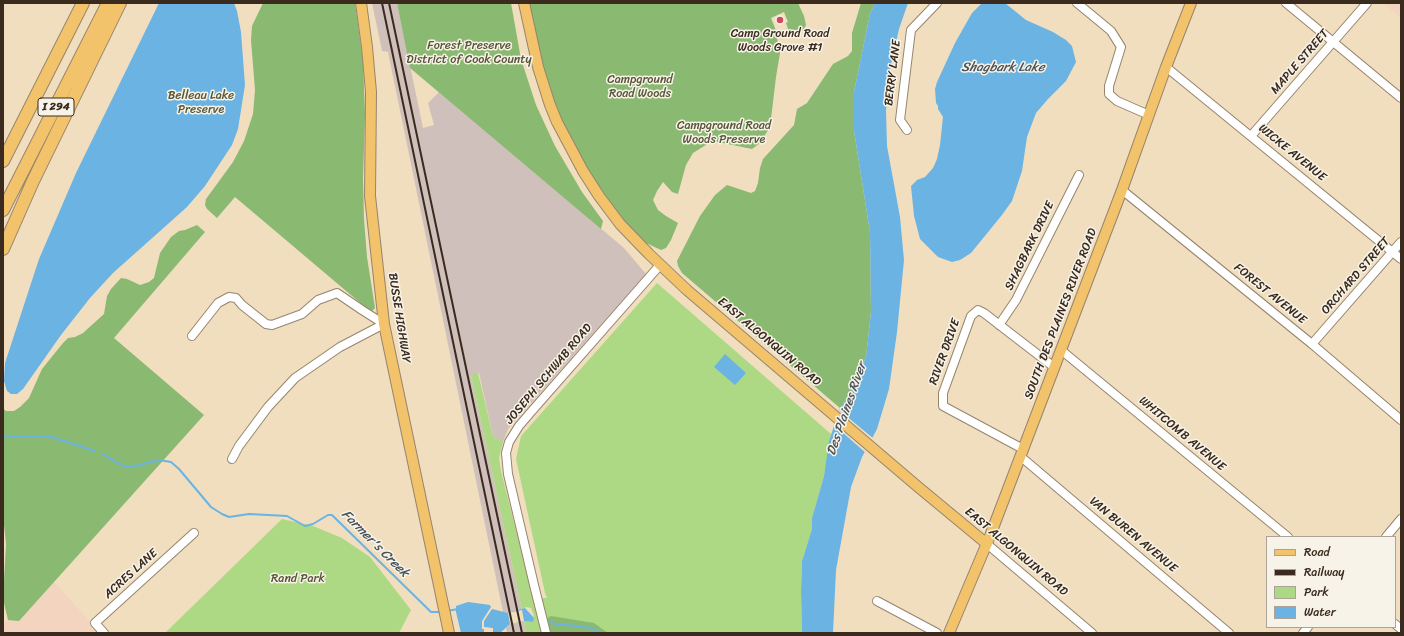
<!DOCTYPE html>
<style>
body{margin:0}
#map{position:relative;width:1404px;height:636px;overflow:hidden;background:#f0debf;font-family:Sriracha,sans-serif}
canvas{display:block}
.frame{position:absolute;inset:0;border:4px solid #3b2a1e;pointer-events:none}
.legend{position:absolute;left:1266px;top:536px;width:130px;height:92px;box-sizing:border-box;background:#f7f3e8;border:1px solid #aca397;margin:0;padding:5px 7px;list-style:none;font-size:12px;color:#3b2a1e}
.legend li{display:flex;align-items:center;gap:8px;height:20px}
.legend b{width:20px;border:1px solid #aca397}
</style>
<div id="map">
<canvas width="1404" height="636"></canvas>
<div class="frame"></div>
<ul class="legend">
<li><b style="height:5px;background:#f2c36a"></b>Road</li>
<li><b style="height:5px;background:#3b2a1e"></b>Railway</li>
<li><b style="height:11px;background:#add985"></b>Park</li>
<li><b style="height:11px;background:#6bb3e3"></b>Water</li>
</ul>
</div>
<script>
const c = document.querySelector('canvas').getContext('2d');
c.lineJoin = 'round';
function paint(path, color) {
  c.fillStyle = color;
  c.fill(path, 'evenodd');
}
function poly(rows) {
  const path = new Path2D();
  for (const r of rows) {
    path.moveTo(r[0], r[1]);
    for (let i = 2; i < r.length; i += 2) path.lineTo(r[i], r[i + 1]);
  }
  return path;
}
function strokePath(path, color, width, dash) {
  c.strokeStyle = color;
  c.lineWidth = width;
  c.lineCap = dash ? 'butt' : 'round';
  c.setLineDash(dash || []);
  c.stroke(path);
}
function write(font, color, halo, rows, align = 'center') {
  c.font = font + ' Sriracha,sans-serif';
  c.lineWidth = 3;
  c.setLineDash([]);
  c.textBaseline = 'middle';
  c.strokeStyle = halo;
  c.fillStyle = color;
  for (const [text, x, y, turn = 0] of rows) {
    c.save();
    c.translate(x, y);
    c.rotate((+turn || 0) * Math.PI / 180);
    c.textAlign = isNaN(turn) ? turn : align;
    if (halo) c.strokeText(text, 0, 0);
    c.fillText(text, 0, 0);
    c.restore();
  }
}
paint(poly([
 [1383,3,1401,3,1401,18],
 [54,582,100,633,3,633,3,625,13,614,19,621]
]), '#f3d4bf');
paint(poly([
 [372,3,397,3,423,128,434,125,428,103,439,92,624,248,646,274,508,429,503,442,493,436,479,373,471,375,522,610,508,613,503,612,388,52,382,51],
 [524,621,526,633,507,633,506,628,510,624]
]), '#cfc0bb');
paint(poly([
 [657,283,831,434,824,476,812,518,812,529,802,561,801,592,802,633,551,633,541,598,547,598,545,593,516,459,521,436],
 [475,373,478,373,493,436,503,442,499,458,501,471,542,633,526,633,524,621,532,622,534,616,531,608,526,607,522,610,471,375],
 [282,519,313,526,342,538,370,557,411,610,399,633,165,633]
]), '#add985');
paint(poly([
 [263,3,355,3,363,60,365,114,363,179,364,219,367,257,375,308,371,312,235,197,217,218,207,209,205,205,206,199,233,162,244,141,253,114,255,90,251,40,252,26],
 [397,3,511,3,521,59,536,105,555,146,582,192,603,221,601,229,410,68],
 [529,3,798,3,804,16,806,25,804,29,795,35,789,32,786,23,788,22,784,12,771,18,775,28,780,53,776,77,770,127,760,143,752,149,718,142,709,143,693,153,686,165,678,194,672,192,663,182,657,191,653,200,658,210,666,216,678,223,671,240,666,248,661,250,644,242,629,227,610,204,587,169,568,133,553,100,542,64],
 [861,3,875,3,870,14,854,92,854,131,870,232,871,312,866,357,853,389,840,408,682,273,678,266,677,261,700,216,715,195,727,185,751,193,755,191,758,183,760,168,763,159,794,125,797,109,807,103,833,64,848,56,852,51,852,33],
 [197,225,205,232,114,338,204,415,19,621,8,620,3,599,6,544,3,515,3,408,6,411,14,411,20,407,29,398,42,369,63,343,68,338,75,337,83,333,104,314,107,296,111,289,121,278,127,279,140,285,149,282,154,278,160,253,171,237,179,231,185,230],
 [551,616,594,623,608,633,551,633,547,618]
]), '#8ab972');
paint(poly([
 [159,3,234,3,237,11,241,32,245,85,238,129,232,145,205,186,187,207,113,273,90,298,61,335,23,389,17,394,11,394,7,391,4,381,5,363,39,259,76,173],
 [875,3,908,3,899,29,890,69,886,111,887,146,900,217,904,260,897,332,889,389,877,429,862,457,851,487,836,570,833,633,802,633,801,592,802,561,812,529,812,518,824,476,829,441,840,408,853,389,866,357,871,312,870,232,854,131,854,92,870,14],
 [982,3,1005,3,1026,20,1053,32,1066,40,1072,46,1076,62,1066,81,1048,99,1036,113,1027,137,1022,171,1012,201,1002,215,971,253,960,260,952,262,938,257,920,239,914,216,911,186,917,180,925,177,933,168,937,159,940,145,943,117,938,109,938,106,936,103,935,89,937,82,955,43,972,13],
 [725,354,746,373,735,385,714,367],
 [468,602,490,605,491,607,482,621,482,629,484,629,484,633,461,633,456,612,456,606],
 [525,608,534,618,533,622,524,621,510,624,500,633,493,633,493,628,484,627,484,621,492,609,508,613]
]), '#6bb3e3');
paint(poly([
 [839,410,874,439,866,453,834,425],
 [522,610,524,621,510,624,508,613]
]), '#f0debf');
strokePath(poly([
 [3,436,49,436,95,451],
 [103,454,123,466,131,467,159,460,171,462,179,469,211,507,222,514,229,517,249,514,287,516,305,526,313,524,328,515,332,515,431,612,441,612],
 [447,611,458,609],
 [550,623,592,628,601,633]
]), '#6bb3e3', 2);
const minor = poly([
 [1077,3,1111,31,1121,47,1109,86,1109,94,1117,101,1149,115],
 [1286,3,1401,98],
 [1166,67,1401,259],
 [907,130,900,120,911,30,937,3],
 [1251,136,1367,3],
 [1122,190,1312,344,1401,420],
 [999,325,1016,300,1079,175],
 [192,336,218,303,229,297,236,298,242,305,266,324,272,325,302,314,318,300,337,293,362,310,384,324],
 [1312,344,1401,242],
 [1061,350,1288,537],
 [1023,449,943,406,943,393,971,316,978,310,984,313,1054,367],
 [1020,456,1229,633],
 [232,459,239,446,268,407,295,378,340,347,384,324],
 [1386,537,1401,519],
 [987,544,1092,633],
 [877,601,937,633],
 [1395,624,1401,629],
 [104,633,95,623,194,533],
 [546,633,534,585,508,474,506,453,509,442,519,426,531,412,660,265],
 [1303,633,1308,627]
]);
const major = poly([
 [361,3,367,47,371,92,370,196,384,324,449,633],
 [524,3,538,67,550,105,557,122,583,171,599,196,620,224,649,254,687,290,917,486,987,544],
 [949,633,990,536,1122,190,1166,67,1191,3]
]);
const highway = poly([
 [3,161,83,3],
 [3,210,108,3],
 [3,249,33,181,120,3]
]);
strokePath(minor, '#96846e', 10);
strokePath(major, '#96846e', 12);
strokePath(highway, '#96846e', 14);
strokePath(minor, '#fff', 8);
strokePath(major, '#f2c36a', 10);
strokePath(highway, '#f2c36a', 12);
strokePath(poly([
 [382,3,514,633],
 [389,3,522,633]
]), '#3b2a1e', 2);
for (const [x, y, r, color] of [
 [780,20,4,"#d1495b"]
]) {
  const dot = new Path2D();
  dot.arc(x, y, r, 0, 2 * Math.PI);
  c.fillStyle = color;
  c.fill(dot);
  strokePath(dot, '#f7f3e8', 1.5);
}
for (const [x, y, w] of [
 [56,107,36]
]) {
  const box = new Path2D();
  box.roundRect(x - w / 2, y - 9, w, 18, 3);
  c.fillStyle = '#f7f3e8';
  c.fill(box);
  strokePath(box, '#3b2a1e', 1);
}
write('bold 11px', '#3b2a1e', null, [
 ["I 294",56,107]
]);
write('12px', '#3b2a1e', '#f7f3e8', [
 ["Camp Ground Road",780,34],
 ["Woods Grove #1",780,48]
]);
write('12px', '#585638', '#f7f3e8', [
 ["Forest Preserve",469,46],
 ["District of Cook County",469,60],
 ["Campground",640,80],
 ["Road Woods",640,94],
 ["Belleau Lake",201,96],
 ["Preserve",201,110],
 ["Campground Road",724,126],
 ["Woods Preserve",724,140],
 ["Rand Park",298,579]
]);
write('12px', '#3b2a1e', '#f7f3e8', [
 ["MAPLE STREET",1300,62,-49],
 ["BERRY LANE",893,73,-83],
 ["WICKE AVENUE",1292,153,39],
 ["SHAGBARK DRIVE",1030,246,-64],
 ["ORCHARD STREET",1356,276,-49],
 ["FOREST AVENUE",1270,294,39],
 ["SOUTH DES PLAINES RIVER ROAD",1061,314,-69],
 ["BUSSE HIGHWAY",399,318,81],
 ["EAST ALGONQUIN ROAD",769,342,40],
 ["RIVER DRIVE",945,352,-70],
 ["JOSEPH SCHWAB ROAD",549,374,-50],
 ["WHITCOMB AVENUE",1182,434,40],
 ["VAN BUREN AVENUE",1133,535,40],
 ["EAST ALGONQUIN ROAD",1016,552,40],
 ["ACRES LANE",131,574,-42]
]);
write('italic 13px', '#495359', '#f7f3e8', [
 ["Shagbark Lake",1003,68],
 ["Des Plaines River",847,409,-71],
 ["Farmer's Creek",375,544,45]
]);
</script>
